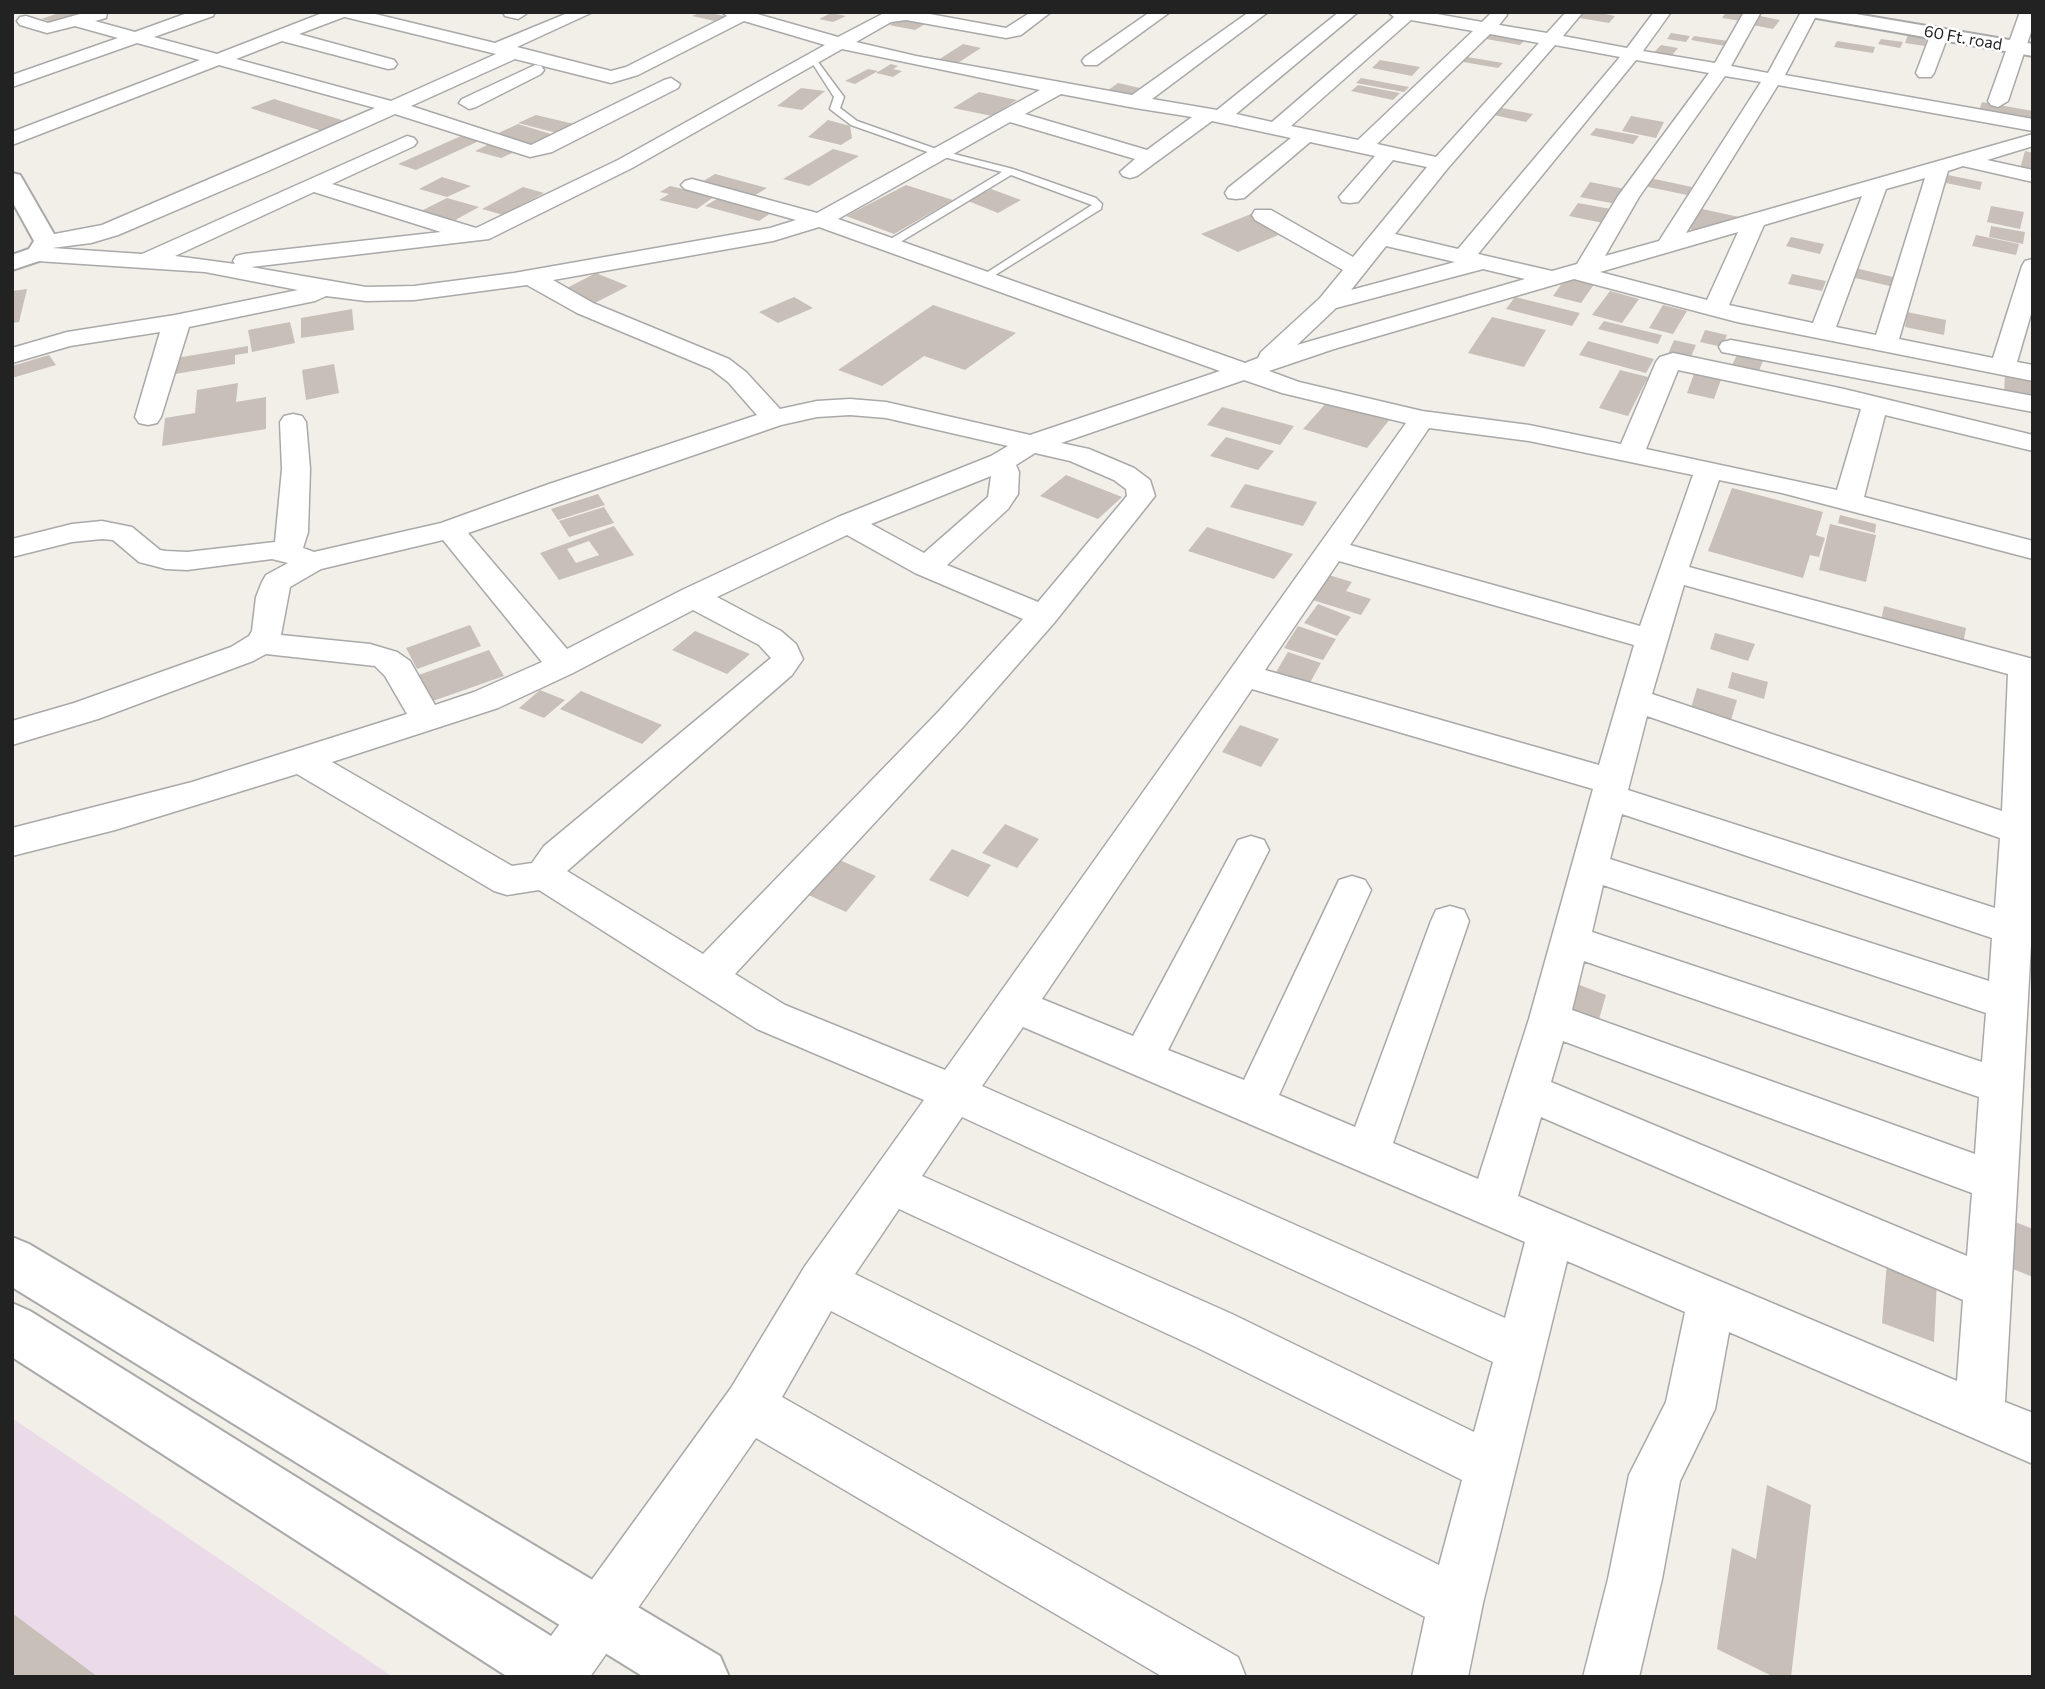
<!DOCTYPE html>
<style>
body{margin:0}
#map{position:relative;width:2045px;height:1689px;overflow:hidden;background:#f2efe9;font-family:Commissioner,sans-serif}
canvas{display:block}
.frame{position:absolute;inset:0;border:14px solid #222;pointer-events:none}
</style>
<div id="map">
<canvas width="2045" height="1689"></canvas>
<div class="frame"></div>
</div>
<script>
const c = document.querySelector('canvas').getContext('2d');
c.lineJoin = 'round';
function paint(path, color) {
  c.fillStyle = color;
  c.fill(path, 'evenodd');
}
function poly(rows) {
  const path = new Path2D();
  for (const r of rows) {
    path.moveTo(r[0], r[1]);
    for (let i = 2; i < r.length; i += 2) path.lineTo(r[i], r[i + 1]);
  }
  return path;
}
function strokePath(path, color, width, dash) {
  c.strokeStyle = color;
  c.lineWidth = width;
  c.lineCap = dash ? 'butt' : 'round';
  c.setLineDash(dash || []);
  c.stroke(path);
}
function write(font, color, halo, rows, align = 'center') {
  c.font = font + ' Commissioner,sans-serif';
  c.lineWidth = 5;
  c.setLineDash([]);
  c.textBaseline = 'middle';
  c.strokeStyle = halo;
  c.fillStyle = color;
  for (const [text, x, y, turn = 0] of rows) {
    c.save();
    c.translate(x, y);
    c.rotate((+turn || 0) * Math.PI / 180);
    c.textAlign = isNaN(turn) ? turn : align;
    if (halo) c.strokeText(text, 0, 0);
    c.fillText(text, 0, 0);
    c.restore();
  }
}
paint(poly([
 [12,1418,393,1677,12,1677]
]), '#ebdbe8');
paint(poly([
 [62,12,88,12,57,23,41,19],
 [701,12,706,12,729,17,719,22,692,16],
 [1578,12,1595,12,1615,16,1609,23,1574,17],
 [1726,12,1746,12,1741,21,1722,18],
 [831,13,846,16,833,22,819,19],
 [1760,16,1780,20,1773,29,1753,25],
 [902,18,927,23,915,30,889,25],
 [1909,32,1928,35,1925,46,1905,43],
 [1492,33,1526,39,1520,45,1486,39],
 [1671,33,1690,36,1686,42,1667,39],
 [1694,36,1728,41,1725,46,1691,40],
 [1881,39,1903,42,1900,48,1878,44],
 [1837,41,1875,47,1873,53,1834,47],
 [963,44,981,48,953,66,935,62],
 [1661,45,1678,48,1668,60,1651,56],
 [1467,57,1503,63,1498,68,1463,62],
 [1380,60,1420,67,1412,76,1372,68],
 [891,64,898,66,893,69,902,71,893,77,876,73],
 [868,69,878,71,855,84,845,81],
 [1361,78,1409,87,1404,92,1356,83],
 [1118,83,1140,88,1129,96,1107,91],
 [1358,85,1400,93,1393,100,1351,91],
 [801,88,825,91,802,110,777,106],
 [979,92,1017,100,992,116,953,108],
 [274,99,348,122,325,132,250,108],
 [1982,102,2033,111,2033,123,1978,113],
 [1497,107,1533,114,1526,122,1489,114],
 [536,115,574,124,557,133,518,123],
 [1631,116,1664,122,1656,138,1622,131],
 [828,120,850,126,852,138,841,145,808,137],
 [518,124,554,135,529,147,492,136],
 [1596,128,1639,136,1633,144,1590,135],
 [461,136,479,141,416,170,398,164],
 [491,143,517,151,501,158,475,151],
 [833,149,859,156,809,186,783,179],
 [2025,151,2033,153,2033,174,2019,172],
 [715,174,767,188,752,197,700,183],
 [1943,174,1982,182,1980,190,1941,182],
 [442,177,471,186,447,197,419,189],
 [1645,177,1692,187,1687,195,1639,185],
 [1590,182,1625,189,1616,204,1580,197],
 [906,185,953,200,894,234,846,216],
 [670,186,715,196,697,209,659,200,669,194,660,192],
 [523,187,544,193,503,215,482,209],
 [991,189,1021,200,998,213,968,201],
 [720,197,774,211,759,221,705,206],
 [447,198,479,207,450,223,417,213],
 [1578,203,1611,209,1603,223,1569,216],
 [1991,206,2024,212,2020,229,1987,222],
 [1693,207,1739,217,1695,230,1679,227],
 [1251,214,1288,231,1238,252,1201,234],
 [1991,226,2025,232,2023,244,1989,237],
 [1976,235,2019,244,2016,255,1972,246],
 [1791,237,1824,244,1820,254,1786,246],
 [1851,267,1897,278,1894,287,1847,276],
 [596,273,628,286,593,304,561,291],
 [1792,274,1826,281,1822,291,1788,284],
 [1567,276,1595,283,1581,303,1553,296],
 [27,289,19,322,12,323,12,291],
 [1610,291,1639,299,1622,323,1592,315],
 [794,297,813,308,778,323,759,312],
 [1515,297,1580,313,1572,326,1506,309],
 [933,305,1016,333,965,370,924,356,882,386,838,370],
 [1663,305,1687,311,1673,334,1649,328],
 [352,309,354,330,301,338,301,318],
 [1907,312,1946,320,1944,335,1905,327],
 [1492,317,1546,330,1524,367,1468,353],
 [1604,321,1662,335,1658,344,1598,329],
 [290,322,295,343,252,352,248,330],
 [1705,330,1727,335,1722,347,1700,342],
 [1674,340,1696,345,1690,359,1668,354],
 [1588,341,1654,359,1646,373,1579,355],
 [248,346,248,353,235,355,235,364,175,374,176,358],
 [1738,353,1764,359,1757,375,1730,369],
 [49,355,56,365,12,378,12,366],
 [334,364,339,393,306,400,302,370],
 [1620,370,1648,377,1628,416,1599,408],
 [1695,371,1722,377,1714,399,1687,393],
 [2005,373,2033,379,2033,401,2004,395],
 [238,383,236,402,266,397,266,429,162,446,165,418,195,413,197,390],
 [1328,401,1390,419,1367,448,1303,429],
 [1222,407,1294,426,1280,445,1207,425],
 [1226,437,1274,451,1258,470,1210,456],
 [1066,475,1122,497,1098,519,1040,496],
 [1245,484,1317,502,1303,526,1230,507],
 [1732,488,1823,512,1816,535,1825,538,1819,557,1810,555,1803,578,1708,551],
 [598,494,605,505,558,520,551,509],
 [604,507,614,523,569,537,559,521],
 [1840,515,1876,524,1875,533,1838,523],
 [1830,524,1876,535,1866,582,1819,570],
 [614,526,634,555,559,580,540,553],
 [589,541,599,555,576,563,567,549],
 [1207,527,1293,554,1274,579,1188,551],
 [1322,573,1352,582,1346,591,1371,599,1361,615,1306,598],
 [1318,604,1351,617,1337,636,1304,623],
 [1884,606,1966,628,1963,644,1881,621],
 [470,625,481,646,417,669,406,648],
 [1298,626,1336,639,1323,660,1284,648],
 [695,631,750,654,727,674,672,650],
 [1715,633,1755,644,1748,661,1710,649],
 [489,650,504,676,430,702,416,676],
 [1288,652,1321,663,1307,688,1273,677],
 [1732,672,1768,682,1764,699,1728,688],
 [1697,688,1737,700,1731,720,1691,708],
 [540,690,565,700,544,718,519,708],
 [581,691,662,725,642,744,560,709],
 [1240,725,1279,739,1261,767,1222,752],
 [1005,824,1039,839,1017,868,982,853],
 [952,849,991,865,968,897,929,880],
 [835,858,876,876,846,912,804,893],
 [1569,981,1606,995,1597,1026,1559,1011],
 [2000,1216,2033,1229,2033,1277,1998,1263],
 [1887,1262,1937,1280,1934,1342,1882,1323],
 [1767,1485,1811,1505,1791,1677,1774,1677,1717,1649,1732,1548,1756,1559],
 [12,1613,98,1677,12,1677]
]), '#c7bfb8');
const service = poly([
 [809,58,815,58,844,97,840,108,857,121,942,151,1013,169,1096,198,1102,204,1101,209,984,282,980,281,980,277,1092,205,1011,175,892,247,884,247,884,243,1002,172,936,155,851,125,830,109,834,97,809,58]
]);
const minor = poly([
 [87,12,107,12,106,18,95,21,135,32,190,12,215,12,213,16,154,37,217,54,325,12,367,12,495,43,570,12,593,12,517,47,611,71,626,67,727,16,722,12,750,12,838,37,886,12,919,12,1006,28,1031,12,1051,12,1021,35,1006,38,906,20,891,22,856,42,916,56,1132,95,1249,12,1268,12,1152,99,1217,110,1339,12,1358,12,1236,114,1272,122,1394,17,1388,12,1426,12,1482,22,1492,12,1506,12,1507,15,1499,25,1547,33,1566,12,1583,12,1563,36,1627,48,1654,12,1671,12,1643,51,1715,63,1744,12,1761,12,1731,66,1768,73,1801,12,1818,12,1785,75,2033,119,2033,131,1778,85,1686,233,2033,134,2033,146,1987,160,2033,170,2033,182,1963,166,1948,171,1899,339,1993,358,2022,266,2025,261,2033,259,2033,307,2017,362,2033,365,2033,381,1737,322,1574,279,1334,349,1269,371,1299,382,1422,411,1529,425,1621,444,1656,362,1660,357,1673,353,1844,389,2033,435,2033,451,1885,415,1864,497,2033,541,2033,559,1782,493,1719,480,1689,567,2033,659,2033,909,2005,1402,2033,1413,2033,1464,1729,1332,1715,1409,1680,1481,1662,1579,1639,1677,1583,1677,1608,1579,1629,1475,1666,1402,1685,1312,1567,1261,1483,1603,1468,1677,1412,1677,1425,1617,831,1311,782,1397,1238,1657,1246,1677,1163,1677,756,1438,590,1677,531,1677,538,1654,731,1388,805,1266,924,1100,757,1029,539,890,507,895,494,891,297,774,115,830,12,856,12,828,192,782,407,714,385,676,375,666,266,654,253,661,98,719,12,745,12,721,74,703,231,647,249,636,252,631,256,597,262,582,266,575,288,563,272,559,187,570,166,569,139,562,113,540,102,539,72,542,12,557,12,539,72,524,102,521,132,527,160,550,166,551,187,552,275,542,282,469,280,422,284,416,293,414,302,416,306,422,310,469,308,532,303,548,314,552,441,523,549,484,757,415,728,382,711,369,577,313,527,285,414,300,366,301,326,296,315,301,189,327,161,417,157,423,148,425,139,423,135,417,160,332,70,346,12,363,12,348,67,332,175,315,298,290,205,272,37,261,29,259,26,254,29,249,37,247,142,254,407,136,414,138,417,142,414,146,332,184,476,228,618,160,825,45,744,21,638,75,611,83,515,59,411,106,531,145,664,80,671,78,680,84,678,88,552,152,530,157,395,114,268,171,118,235,91,243,52,248,44,246,41,241,44,236,102,225,375,108,219,65,12,145,12,132,200,60,137,43,12,87,12,75,118,38,75,26,47,33,20,25,17,21,20,17,26,16,48,23,87,12],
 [344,17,345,17,496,54,391,101,236,59,282,41,388,69,394,68,397,64,394,60,299,34,344,17],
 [1411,20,1473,31,1358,140,1291,126,1411,20],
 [1490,34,1539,43,1436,157,1377,144,1490,34],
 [1555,45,1620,57,1458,249,1395,234,1448,168,1555,45],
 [842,49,1040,90,817,213,692,179,685,181,681,185,685,189,796,220,770,228,514,273,414,286,366,287,251,267,489,239,632,168,842,49],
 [1636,60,1709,73,1618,196,1577,264,1552,271,1478,254,1636,60],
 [1725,76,1761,82,1659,241,1605,256,1639,197,1725,76],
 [1061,94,1135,108,1192,117,1147,150,1025,114,1061,94],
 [1212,121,1291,138,1228,188,1225,193,1228,198,1236,199,1244,198,1310,142,1375,156,1339,197,1342,202,1350,203,1358,202,1393,160,1427,167,1353,257,1271,210,1255,210,1252,215,1255,220,1343,270,1320,298,1261,352,1258,358,1245,363,838,219,1010,122,1135,159,1120,172,1123,176,1130,178,1137,176,1212,121],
 [1925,178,1876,335,1836,327,1886,189,1925,178],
 [314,192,441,232,244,254,236,256,233,261,235,264,175,256,314,192],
 [1862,196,1813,323,1729,305,1764,225,1862,196],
 [819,227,1220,371,1030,435,886,402,850,399,817,401,780,409,746,372,729,359,593,303,553,280,773,241,819,227],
 [1738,232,1707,300,1600,272,1738,232],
 [1386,246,1455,262,1351,290,1386,246],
 [1483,269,1525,279,1297,345,1336,308,1483,269],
 [1678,370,1861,409,1837,490,1646,449,1678,370],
 [1244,380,1282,393,1406,423,945,1070,785,1005,735,974,963,727,1054,623,1155,496,1150,480,1134,468,1089,449,1061,443,1244,380],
 [850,415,886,418,1008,446,991,456,838,517,682,590,567,649,468,533,781,425,817,417,850,415],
 [1429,428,1529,441,1693,475,1640,626,1350,545,1429,428],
 [1035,453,1070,461,1114,480,1126,489,1127,496,1038,602,947,565,1008,509,1018,494,1019,472,1016,465,1035,453],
 [991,476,988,497,924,553,871,524,991,476],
 [847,535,915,573,1023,619,939,711,703,954,567,871,792,675,803,659,796,644,781,631,717,597,847,535],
 [443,540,542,662,474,692,435,705,410,661,397,652,370,644,281,635,290,587,321,569,443,540],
 [1339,561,1634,645,1599,765,1265,670,1339,561],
 [1684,585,2008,674,2002,811,1652,694,1684,585],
 [693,610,759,645,771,658,544,846,532,863,512,866,332,762,498,708,573,673,693,610],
 [1252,689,1593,789,1529,1019,1478,1179,1393,1143,1469,921,1464,910,1450,906,1436,910,1431,921,1355,1127,1279,1095,1371,890,1365,880,1352,876,1339,880,1244,1080,1168,1050,1269,850,1264,840,1251,836,1238,840,1133,1036,1042,999,1252,689],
 [1647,716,2000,838,1995,908,1628,790,1647,716],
 [1622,814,1992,938,1989,981,1610,859,1622,814],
 [1603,885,1986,1013,1982,1062,1592,932,1603,885],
 [1584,961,1979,1097,1975,1154,1572,1010,1584,961],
 [1023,1027,1525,1242,1505,1318,982,1086,1023,1027],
 [1563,1041,1972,1193,1967,1256,1551,1082,1563,1041],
 [962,1117,1493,1362,1474,1432,1232,1314,922,1176,962,1117],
 [1541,1117,1963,1300,1957,1381,1518,1196,1541,1117],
 [899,1209,1198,1348,1462,1480,1439,1565,855,1274,899,1209],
 [503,12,525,12,526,14,518,19,505,16,503,12],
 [1150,12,1170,12,1097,65,1085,65,1082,61,1085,57,1150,12],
 [2020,12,2033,12,2033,26,2008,101,1998,107,1991,105,1988,101,2020,12],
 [1940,28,1949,33,1934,73,1931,77,1919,77,1916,73,1931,33,1940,28],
 [535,65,541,66,544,70,541,74,476,107,469,109,459,103,462,99,535,65],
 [1731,340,2033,396,2033,412,1722,352,1719,347,1722,342,1731,340]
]);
const tertiary = poly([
 [1802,12,1844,12,2033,44,2033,56,1811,17,1802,12],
 [12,173,20,175,23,180,58,241,45,259,12,270,12,255,29,249,34,241,12,201,12,173],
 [12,1237,29,1244,720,1656,729,1677,644,1677,12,1287,12,1237],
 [12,1303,30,1311,583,1656,592,1677,508,1677,12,1357,12,1303]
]);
strokePath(service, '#a9a9a9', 3);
strokePath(minor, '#a9a9a9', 3);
strokePath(tertiary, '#a9a9a9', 4);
paint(service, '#fff');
paint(minor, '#fff');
paint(tertiary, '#fff');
write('16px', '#222', '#fff', [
 ["60 Ft. road",1963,38,10]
]);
</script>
